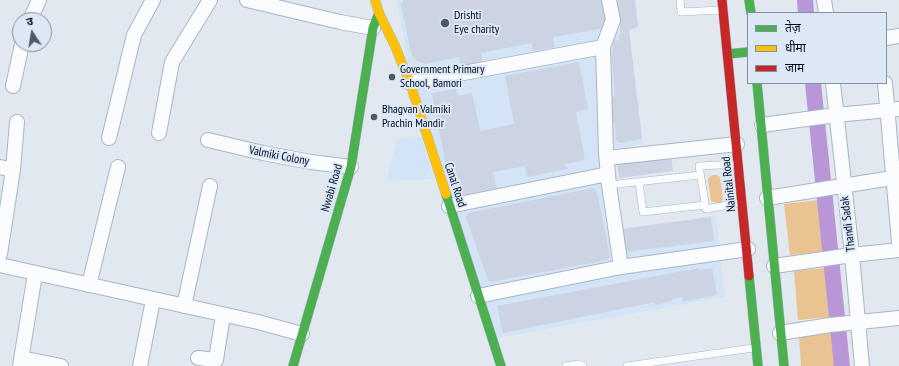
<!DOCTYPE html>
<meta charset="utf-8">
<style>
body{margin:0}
#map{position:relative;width:899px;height:366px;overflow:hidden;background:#e2e8ef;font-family:"PT Sans Narrow","Noto Sans Devanagari",sans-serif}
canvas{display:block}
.legend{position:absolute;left:747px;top:12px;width:140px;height:72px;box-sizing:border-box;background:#dce8f5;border:1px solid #8490a0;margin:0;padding:5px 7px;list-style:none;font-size:12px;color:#000b21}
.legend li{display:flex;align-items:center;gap:8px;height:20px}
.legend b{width:20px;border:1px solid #8490a0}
.north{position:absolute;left:12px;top:12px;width:40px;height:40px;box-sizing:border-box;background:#dce8f5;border:1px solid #8490a0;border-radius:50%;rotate:348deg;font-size:11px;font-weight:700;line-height:16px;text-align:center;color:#000b21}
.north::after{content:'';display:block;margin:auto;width:14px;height:18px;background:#4f5869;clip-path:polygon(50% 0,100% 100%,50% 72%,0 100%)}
</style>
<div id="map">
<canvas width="899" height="366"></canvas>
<ul class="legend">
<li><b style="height:5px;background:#4caf50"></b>तेज़</li>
<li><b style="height:5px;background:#ffc107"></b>धीमा</li>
<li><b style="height:5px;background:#c62828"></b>जाम</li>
</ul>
<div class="north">उ</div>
</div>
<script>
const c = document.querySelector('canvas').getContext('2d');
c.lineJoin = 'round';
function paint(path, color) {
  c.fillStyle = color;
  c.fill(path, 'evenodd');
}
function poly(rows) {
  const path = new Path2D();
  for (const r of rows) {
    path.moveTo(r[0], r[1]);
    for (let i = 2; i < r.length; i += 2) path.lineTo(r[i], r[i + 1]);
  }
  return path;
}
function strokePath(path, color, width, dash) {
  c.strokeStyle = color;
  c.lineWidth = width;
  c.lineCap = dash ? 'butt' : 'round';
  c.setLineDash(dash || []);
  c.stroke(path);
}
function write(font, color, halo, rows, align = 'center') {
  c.font = font + ' "PT Sans Narrow",sans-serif';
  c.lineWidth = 4;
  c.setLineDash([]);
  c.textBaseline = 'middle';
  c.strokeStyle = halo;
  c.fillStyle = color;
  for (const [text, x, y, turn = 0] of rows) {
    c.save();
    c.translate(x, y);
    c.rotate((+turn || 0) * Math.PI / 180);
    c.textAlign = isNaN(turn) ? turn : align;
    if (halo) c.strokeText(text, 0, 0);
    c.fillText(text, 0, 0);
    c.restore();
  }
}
paint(poly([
 [397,0,635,0,638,27,629,30,643,144,612,149,621,229,716,216,725,297,496,338,408,62],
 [422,137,433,179,386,181,397,139]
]), '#d3e4f7');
paint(poly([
 [712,175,717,175,720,177,723,199,720,204,711,201,708,179],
 [819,200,824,252,790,255,784,204],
 [825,268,829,317,798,320,794,271],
 [834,333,837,366,801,366,799,336]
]), '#e9c392');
strokePath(poly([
 [805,0,806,13],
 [813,83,842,366]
]), '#b996d7', 16);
paint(poly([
 [403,0,605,0,608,19,604,27,599,29,553,37,555,47,533,51,532,43,481,53,483,63,461,67,459,57,425,64,417,61,412,56,401,5],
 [616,0,635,0,638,27,629,30,642,139,619,143,616,140,615,123,612,123,611,97,615,97,612,56,614,41,620,40,619,35,621,34],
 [579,62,588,109,576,112,585,160,565,164,567,169,527,177,525,166,493,172,497,188,461,195,456,169,447,171,432,93,456,89,458,96,472,93,480,131,514,124,505,76],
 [671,155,673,171,619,178,617,161],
 [593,188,597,191,610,257,607,260,491,282,488,280,466,217,468,213],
 [711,217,714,241,624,252,621,229],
 [699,268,699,270,712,268,717,295,683,302,682,297,672,299,672,301,655,305,655,302,503,333,497,306]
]), '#ccd3e2');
const lane = poly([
 [680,0,681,12,721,10],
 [737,164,699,166,706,209,740,203],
 [639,182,643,212,705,205],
 [609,185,700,175],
 [566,366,579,364,583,366],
 [627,366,753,348]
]);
const street = poly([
 [247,0,340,22,373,28],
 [609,0,613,20,603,47,606,153,609,185,621,267],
 [824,0,826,13],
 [30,20,39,0],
 [886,38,899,36],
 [410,83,603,47],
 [833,83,852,255,862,366],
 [885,83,899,242],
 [13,86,22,44],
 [762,125,836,115,899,109],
 [159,133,172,62,210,0],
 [109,138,134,35,153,0],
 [208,140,263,153,311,162,351,167],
 [607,158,737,144],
 [0,167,13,170],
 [767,198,899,177],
 [449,206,608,174],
 [0,254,13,170,17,122],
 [0,265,258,322,302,334],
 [774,266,852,255,899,250],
 [89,285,118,167],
 [478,296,621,267,748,249],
 [184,306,210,186],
 [780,333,830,325,899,318],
 [21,358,61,366],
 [198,358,216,360,223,315],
 [20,366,35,274],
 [140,366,153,300]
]);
const fast = poly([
 [749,0,751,13],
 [728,54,748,52],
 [757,83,784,366],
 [446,194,501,366],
 [749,276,758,366],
 [293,366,351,167,373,28,379,13]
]);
const slow = poly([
 [375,0,379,13,395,46,410,83,446,194]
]);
const jam = poly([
 [722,0,749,276]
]);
strokePath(lane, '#a8b6c5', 8);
strokePath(street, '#a8b6c5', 16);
strokePath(fast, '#a8b6c5', 10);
strokePath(slow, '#a8b6c5', 10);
strokePath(jam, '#a8b6c5', 10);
strokePath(lane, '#fbfcfd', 7);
strokePath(street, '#fbfcfd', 14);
strokePath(fast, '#4caf50', 9);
strokePath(slow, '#ffc107', 9);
strokePath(jam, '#c62828', 9);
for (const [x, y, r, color] of [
 [445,23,5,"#4f5869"],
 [392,77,4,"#4f5869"],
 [374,117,4,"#4f5869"]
]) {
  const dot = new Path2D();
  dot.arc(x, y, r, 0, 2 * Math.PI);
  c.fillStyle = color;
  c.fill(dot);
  strokePath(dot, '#dce8f5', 1.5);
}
write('12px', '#000b21', '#dce8f5', [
 ["Drishti",454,16],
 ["Eye charity",454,30],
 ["Government Primary",400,70],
 ["School, Bamori",400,84],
 ["Bhagvan Valmiki",382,110],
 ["Prachin Mandir",382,124]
], 'left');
write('12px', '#000b21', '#dce8f5', [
 ["Valmiki Colony",279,156,11],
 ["Nainital Road",729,184,-96],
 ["Canal Road",455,185,72],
 ["Nwabi Road",332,188,-74],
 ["Thandi Sadak",848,224,-97]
]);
</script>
